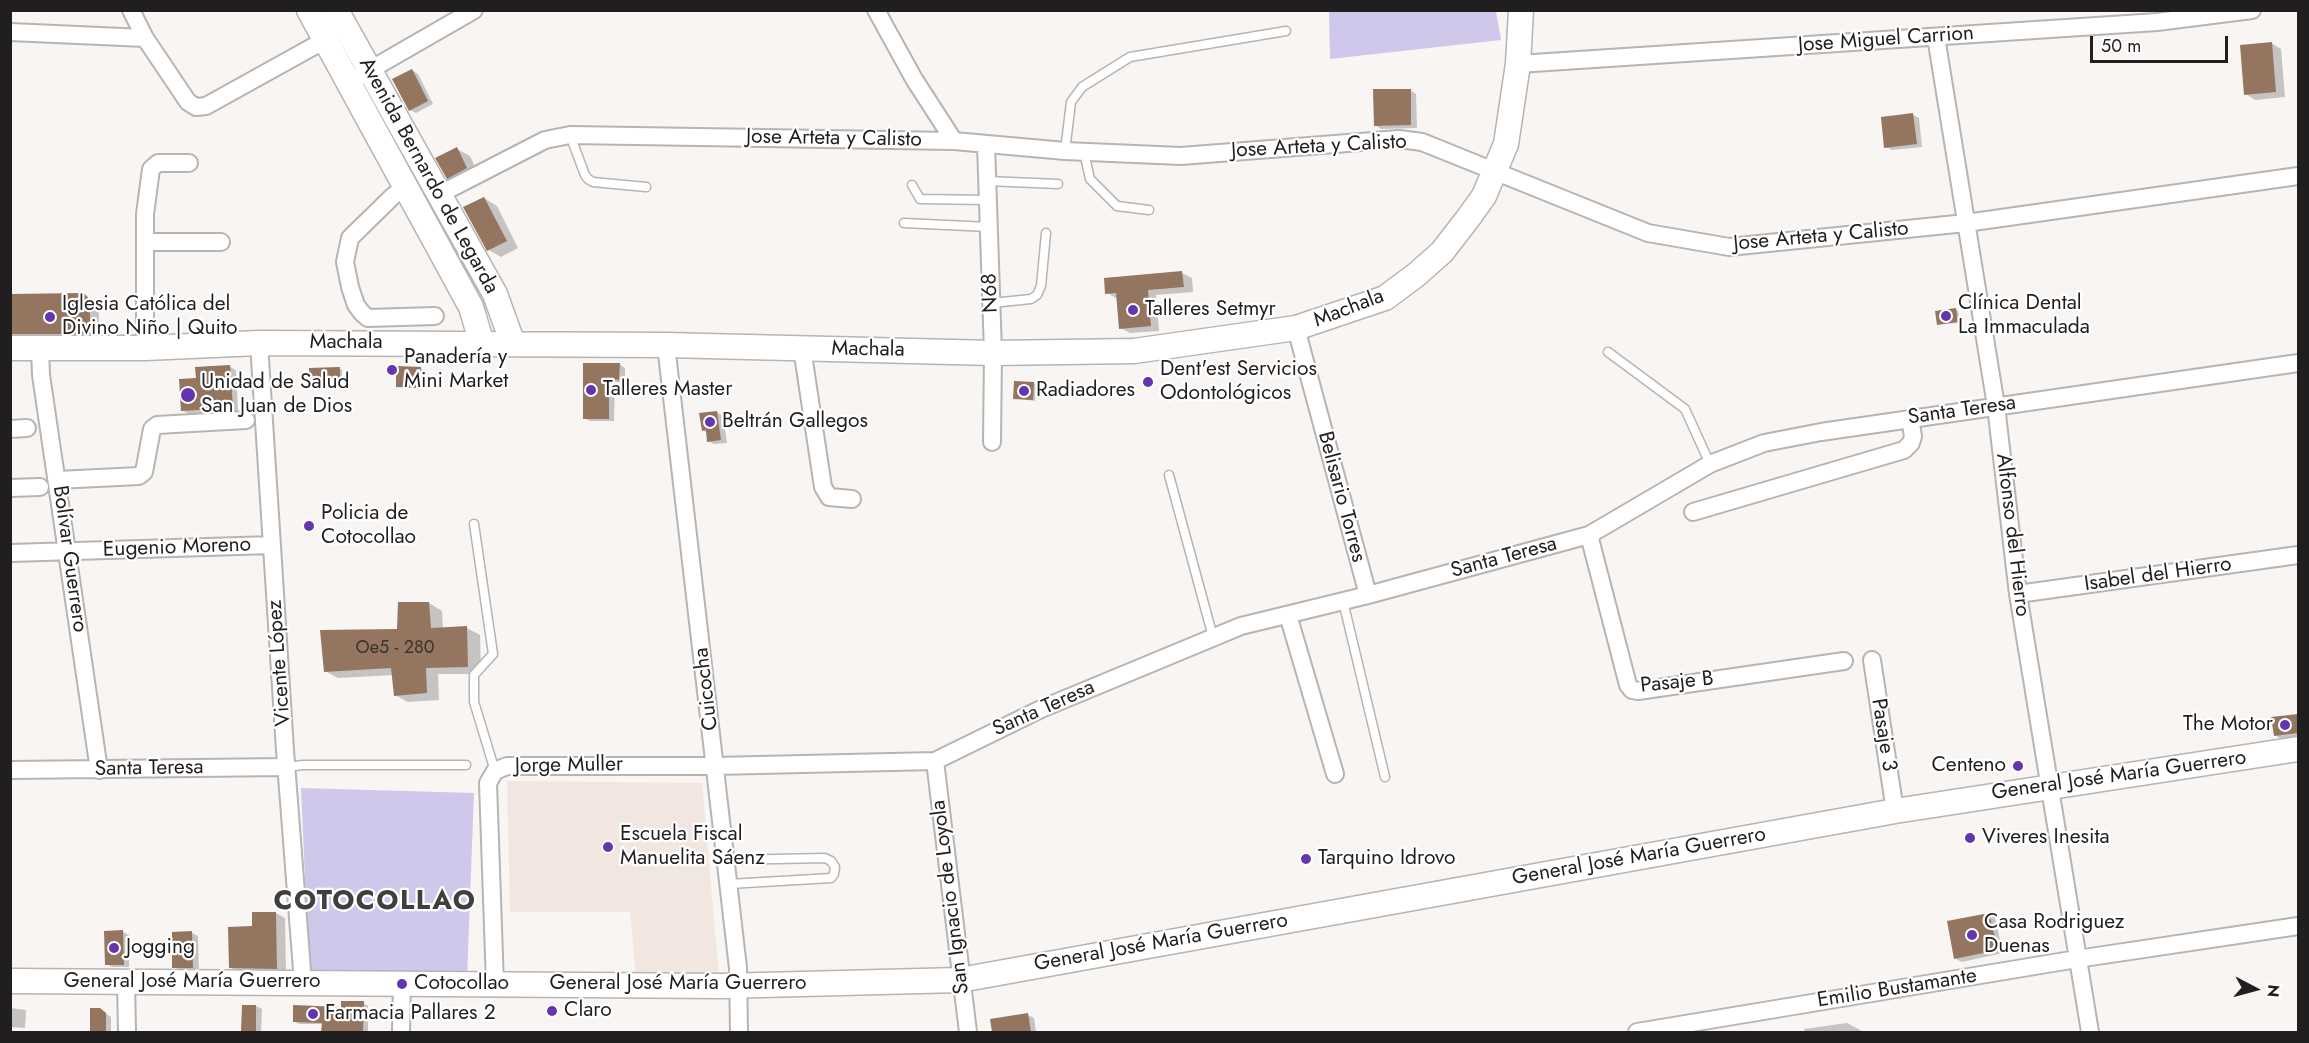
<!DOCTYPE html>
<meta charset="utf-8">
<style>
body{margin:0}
#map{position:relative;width:2309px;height:1043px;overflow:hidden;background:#f8f5f3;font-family:Jost,sans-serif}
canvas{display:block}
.frame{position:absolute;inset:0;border:12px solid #201e1e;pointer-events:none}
.north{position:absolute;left:2225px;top:959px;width:60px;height:60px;-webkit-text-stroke:4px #fff;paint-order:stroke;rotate:96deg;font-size:16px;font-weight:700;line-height:24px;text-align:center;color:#201e1e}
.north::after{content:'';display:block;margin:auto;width:21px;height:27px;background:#201e1e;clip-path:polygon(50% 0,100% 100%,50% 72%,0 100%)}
.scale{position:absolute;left:2090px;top:36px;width:138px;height:27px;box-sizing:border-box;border:3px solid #201e1e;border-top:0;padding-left:8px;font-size:18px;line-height:21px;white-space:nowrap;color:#201e1e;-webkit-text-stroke:4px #fff;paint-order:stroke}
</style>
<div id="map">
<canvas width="2309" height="1043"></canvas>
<div class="frame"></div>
<div class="north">N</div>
<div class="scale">50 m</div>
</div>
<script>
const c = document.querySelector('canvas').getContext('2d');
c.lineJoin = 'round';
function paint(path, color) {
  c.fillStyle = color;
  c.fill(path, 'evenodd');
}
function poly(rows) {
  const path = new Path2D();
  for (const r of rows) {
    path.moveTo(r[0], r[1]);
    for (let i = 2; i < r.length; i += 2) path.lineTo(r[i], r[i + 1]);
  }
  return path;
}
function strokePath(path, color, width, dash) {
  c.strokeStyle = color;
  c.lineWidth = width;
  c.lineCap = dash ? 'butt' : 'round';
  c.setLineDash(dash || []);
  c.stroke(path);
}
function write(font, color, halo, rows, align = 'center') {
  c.font = font + ' Jost,sans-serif';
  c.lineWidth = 4.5;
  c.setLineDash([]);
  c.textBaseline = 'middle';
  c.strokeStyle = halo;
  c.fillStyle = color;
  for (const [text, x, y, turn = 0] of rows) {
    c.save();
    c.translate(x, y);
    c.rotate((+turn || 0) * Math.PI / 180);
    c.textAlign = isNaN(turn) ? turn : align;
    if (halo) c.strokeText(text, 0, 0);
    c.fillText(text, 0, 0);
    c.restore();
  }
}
paint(poly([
 [507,781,702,783,719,977,636,976,630,912,510,912]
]), '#f1e7e0');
paint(poly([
 [1329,11,1496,11,1501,40,1330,59],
 [301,788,474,793,467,979,309,970]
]), '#cfc8ea');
paint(poly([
 [2271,43,2281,49,2285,97,2255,100,2246,94],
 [412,70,418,74,433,104,416,113,410,110],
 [1410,90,1416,94,1417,128,1381,129,1375,125],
 [1913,115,1919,118,1922,147,1892,150,1886,147],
 [457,149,470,156,479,175,461,185,448,178],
 [484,198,497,206,518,248,501,257,489,250],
 [1182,273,1192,278,1193,292,1156,295,1159,331,1130,333,1120,328,1118,299,1107,293],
 [84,295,99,307,99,338,10,339,10,296],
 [1955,309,1958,311,1960,323,1939,324],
 [585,364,619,364,625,368,625,382,615,382,614,421,590,421,584,418],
 [230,367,236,370,238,411,188,414,182,410,197,379],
 [420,368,423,370,422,389,397,386],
 [340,369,342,370,342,385,311,385],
 [1034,383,1036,385,1035,401,1015,398],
 [717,412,723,416,727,443,714,444,708,441,707,433,703,430],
 [429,603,442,611,443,629,467,628,480,635,481,674,438,674,439,700,408,702,395,695,393,675,338,678,325,671,399,631],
 [2298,715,2298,737,2281,739,2275,735,2273,719],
 [276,913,285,918,286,973,240,973,230,967,254,928],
 [1989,914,1995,918,2003,953,1962,962,1956,959],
 [123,932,129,935,129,967,112,967,106,964],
 [192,933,198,936,199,971,180,970,174,967],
 [363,1003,368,1006,368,1032,323,1032,323,1024,299,1024,294,1021],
 [243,1006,256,1006,262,1009,261,1032,243,1032],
 [10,1008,26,1010,25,1028,10,1027],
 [91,1009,99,1009,111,1017,111,1032,91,1032],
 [1028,1015,1034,1018,1036,1032,993,1032,991,1020],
 [1847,1023,1864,1032,1805,1032,1804,1029]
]), '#0003');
paint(poly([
 [2272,42,2276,92,2244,95,2240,45],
 [412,69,428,101,409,111,392,79],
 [1373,89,1411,89,1411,125,1374,126],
 [1913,113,1917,144,1884,148,1881,117],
 [457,147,467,168,447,179,435,158],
 [484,197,507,241,487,251,463,207],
 [1182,271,1184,287,1148,290,1151,326,1119,329,1116,293,1105,294,1104,278],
 [84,293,90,300,90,334,10,334,10,294],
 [1956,308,1958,322,1937,325,1935,311],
 [583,363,620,363,619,380,609,379,609,419,583,419],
 [230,365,233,408,181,411,179,379,196,378,195,367],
 [396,366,421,367,420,388,396,387],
 [340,367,340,385,310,386,309,368],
 [1014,381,1034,382,1033,400,1013,399],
 [717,411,721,440,707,442,706,430,702,431,699,413],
 [398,602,429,602,431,628,467,626,468,667,426,668,427,693,394,696,391,668,324,672,320,630,397,629],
 [2298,714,2298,733,2274,736,2271,717],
 [252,912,276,912,277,969,229,968,228,927,252,926],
 [1989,913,1998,950,1954,959,1947,921],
 [123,930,124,965,105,965,104,931],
 [192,931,193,968,172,968,172,932],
 [341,1001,364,1001,363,1032,321,1032,322,1023,293,1022,293,1005,341,1007],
 [242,1005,256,1005,256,1032,241,1032],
 [90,1008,100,1008,106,1013,106,1032,90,1032],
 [1028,1013,1031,1032,992,1032,990,1019]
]), '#937560');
const lane = poly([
 [570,135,585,175,588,179,593,182,646,187],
 [1065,151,1071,102,1082,87,1130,57,1286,31],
 [1084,152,1090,179,1117,206,1149,210],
 [987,181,1058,184],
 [912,185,920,199,987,200],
 [904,223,989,227],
 [992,303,1031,299,1037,295,1041,286,1046,233],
 [1608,352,1685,409,1710,464],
 [1169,475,1213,637],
 [474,524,493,654,474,675,474,702,495,771],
 [1343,601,1385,777],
 [287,767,303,765,466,765],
 [726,860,825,858,831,861,835,867,834,874,831,878,729,884]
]);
const street = poly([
 [131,10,145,38,188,102,196,107,206,106,325,40],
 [876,10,914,79,954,141],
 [10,32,145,38],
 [1936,37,1996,406,2018,594,2090,1032],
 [1518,64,2157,22,2252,10],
 [349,82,474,10],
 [986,144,993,353,992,442],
 [406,186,393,196,350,238,345,262,350,287,356,305,362,313,368,318,435,316],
 [438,195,545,140,570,135,954,141,1065,151,1181,156,1399,139,1422,142,1648,233,1729,247,1966,223,2298,176],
 [146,242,221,242],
 [1296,328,1368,595],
 [259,343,285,750,303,983],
 [666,345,738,968,739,1032],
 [40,348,41,375,99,770],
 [145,348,145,214,151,169,158,163,189,163],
 [802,348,823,487,829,497,852,499],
 [10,429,27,428],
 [57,480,139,476,144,472,152,429,157,425,246,420],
 [10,488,40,487],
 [1693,512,1904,450,1911,443,1913,436,1910,419],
 [1589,535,1628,685,1632,690,1638,691,1844,661],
 [10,553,272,545],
 [2018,594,2298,555],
 [1288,615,1335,774],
 [1872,660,1895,811],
 [935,761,968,1032],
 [10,770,287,767],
 [126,982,127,1032],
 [495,985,488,783,495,771,507,766,715,766,935,761,1041,709,1241,626,1368,595,1589,535,1710,464,1764,443,1821,432,2298,363],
 [401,1032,402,984],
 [1637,1032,2077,959,2298,926]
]);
const secondary = poly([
 [309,10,471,307,482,344],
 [336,10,495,294,513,344],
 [10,348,145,348,259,343,666,345,993,353,1134,351,1296,328,1385,298,1416,275,1442,252,1469,217,1484,196,1506,144,1518,64,1521,10],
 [10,981,722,986,960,980,1895,811,2298,749]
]);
strokePath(lane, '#b7b4b2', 11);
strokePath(street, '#b7b4b2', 20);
strokePath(secondary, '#b7b4b2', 27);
strokePath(lane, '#fff', 8);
strokePath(street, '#fff', 16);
strokePath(secondary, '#fff', 24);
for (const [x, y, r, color] of [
 [1133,310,6,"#6336ae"],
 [1946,316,6,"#6336ae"],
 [50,317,6,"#6336ae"],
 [392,370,6,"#6336ae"],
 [1148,382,6,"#6336ae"],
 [591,390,6,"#6336ae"],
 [1024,391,6,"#6336ae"],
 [188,395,8,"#6336ae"],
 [710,422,6,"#6336ae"],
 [309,526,6,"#6336ae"],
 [2285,725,6,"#6336ae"],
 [2018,766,6,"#6336ae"],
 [1970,838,6,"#6336ae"],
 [608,847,6,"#6336ae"],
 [1306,859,6,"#6336ae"],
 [1972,935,6,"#6336ae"],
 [114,948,6,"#6336ae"],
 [402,984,6,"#6336ae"],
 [552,1011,6,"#6336ae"],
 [313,1014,6,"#6336ae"]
]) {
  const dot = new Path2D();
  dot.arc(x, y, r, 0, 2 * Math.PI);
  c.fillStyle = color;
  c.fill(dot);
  strokePath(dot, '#fff', 2);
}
write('18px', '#3d342e', null, [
 ["Oe5 - 280",395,649]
]);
write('21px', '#201e1e', '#fff', [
 ["Jose Miguel Carrion",1886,40,-4],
 ["Jose Arteta y Calisto",834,139,1],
 ["Jose Arteta y Calisto",1319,147,-3],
 ["Avenida Bernardo de Legarda",428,176,61],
 ["Jose Arteta y Calisto",1821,237,-5],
 ["N68",991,293,-92],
 ["Machala",1349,309,-21],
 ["Machala",346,343],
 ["Machala",868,350,1],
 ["Santa Teresa",1962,411,-8],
 ["Belisario Torres",1341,497,75],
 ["Alfonso del Hierro",2012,535,83],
 ["Eugenio Moreno",177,548,-2],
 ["Santa Teresa",1504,558,-15],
 ["Bolívar Guerrero",69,559,82],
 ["Isabel del Hierro",2158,575,-8],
 ["Vicente López",280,663,-94],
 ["Pasaje B",1677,683,-6],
 ["Cuicocha",707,689,-97],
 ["Santa Teresa",1044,709,-24],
 ["Pasaje 3",1883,735,81],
 ["Jorge Muller",569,766,-1],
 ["Santa Teresa",149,769,-1],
 ["General José María Guerrero",2119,776,-8],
 ["General José María Guerrero",1639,857,-10],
 ["San Ignacio de Loyola",951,897,-97],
 ["General José María Guerrero",1161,943,-10],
 ["General José María Guerrero",192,982],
 ["General José María Guerrero",678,984],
 ["Emilio Bustamante",1897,989,-9]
]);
write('21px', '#201e1e', '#fff', [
 ["Clínica Dental",1958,304],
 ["La Immaculada",1958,328],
 ["Iglesia Católica del",62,305],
 ["Divino Niño | Quito",62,329],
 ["Talleres Setmyr",1145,310],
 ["Panadería y",404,358],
 ["Mini Market",404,382],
 ["Dent'est Servicios",1160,370],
 ["Odontológicos",1160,394],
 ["Unidad de Salud",201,383],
 ["San Juan de Dios",201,407],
 ["Talleres Master",603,390],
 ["Radiadores",1036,391],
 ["Beltrán Gallegos",722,422],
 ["Policia de",321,514],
 ["Cotocollao",321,538],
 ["The Motor",2273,725,"right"],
 ["Centeno",2006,766,"right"],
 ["Escuela Fiscal",620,835],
 ["Manuelita Sáenz",620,859],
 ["Viveres Inesita",1982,838],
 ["Tarquino Idrovo",1318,859],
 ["Casa Rodriguez",1984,923],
 ["Duenas",1984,947],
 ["Jogging",126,948],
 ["Cotocollao",414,984],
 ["Claro",564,1011],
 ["Farmacia Pallares 2",325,1014]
], 'left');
c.letterSpacing = '1.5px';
write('bold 27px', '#413f3d', '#fff', [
 ["COTOCOLLAO",375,902]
]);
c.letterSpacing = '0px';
</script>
